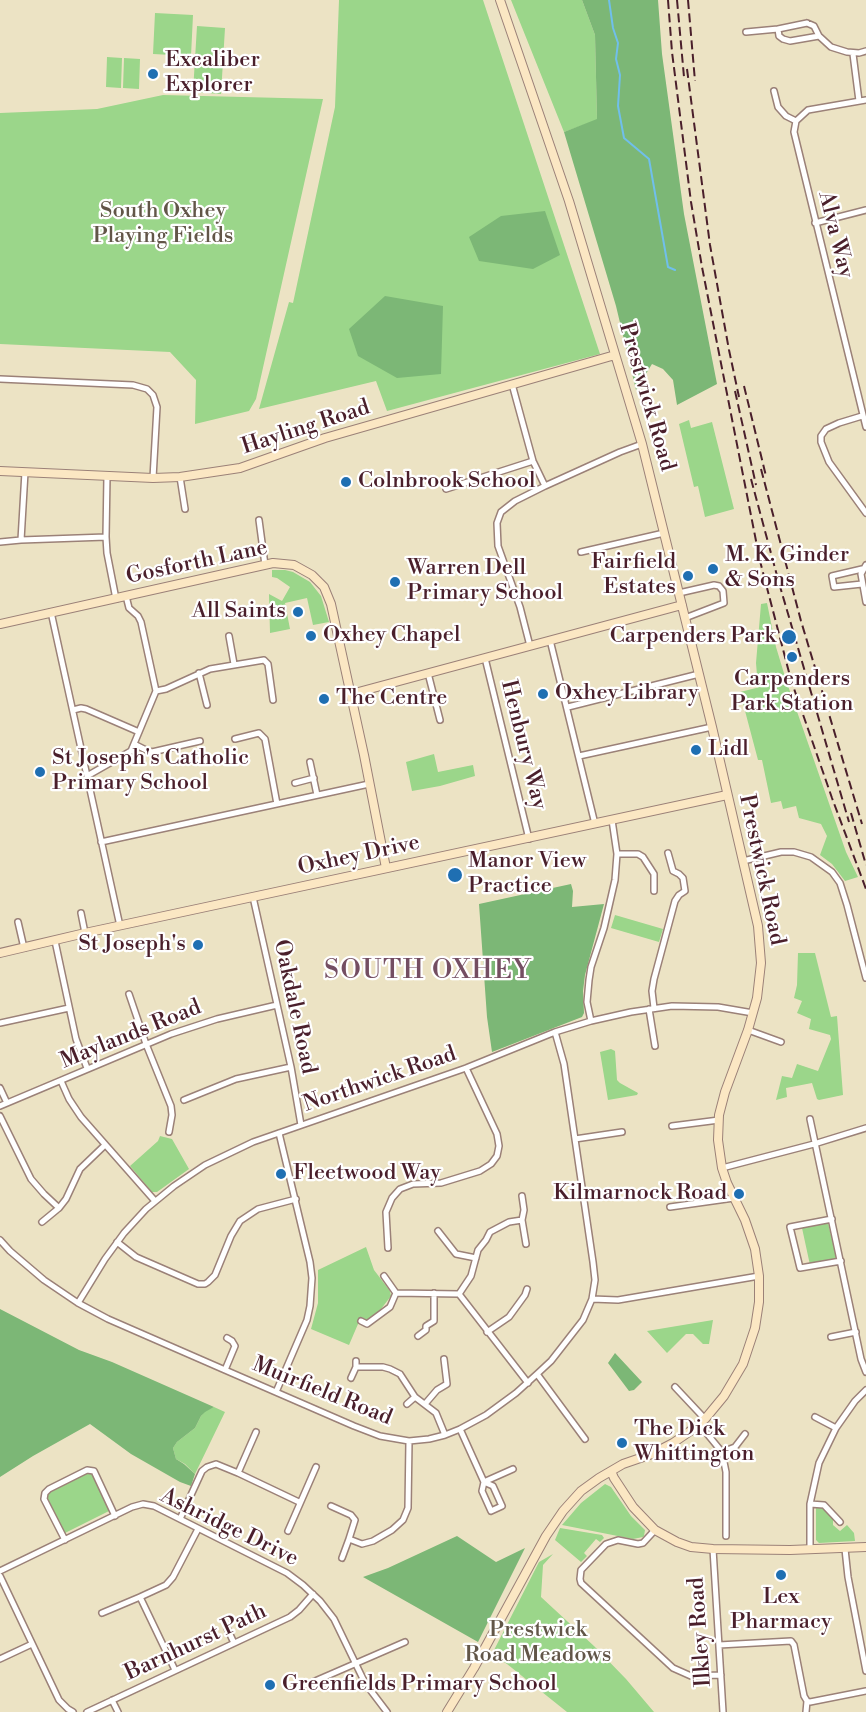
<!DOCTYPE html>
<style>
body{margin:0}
canvas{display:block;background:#ece3c4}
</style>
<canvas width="866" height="1712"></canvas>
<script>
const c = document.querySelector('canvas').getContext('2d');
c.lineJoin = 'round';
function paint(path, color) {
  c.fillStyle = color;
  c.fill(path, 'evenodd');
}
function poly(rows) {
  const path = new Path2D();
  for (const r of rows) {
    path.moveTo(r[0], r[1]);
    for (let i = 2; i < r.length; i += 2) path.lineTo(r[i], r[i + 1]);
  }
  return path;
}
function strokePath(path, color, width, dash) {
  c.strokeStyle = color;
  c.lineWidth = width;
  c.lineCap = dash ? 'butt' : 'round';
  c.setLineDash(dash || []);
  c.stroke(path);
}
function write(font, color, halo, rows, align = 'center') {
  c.font = font + ' "Libre Bodoni",serif';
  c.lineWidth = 4.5;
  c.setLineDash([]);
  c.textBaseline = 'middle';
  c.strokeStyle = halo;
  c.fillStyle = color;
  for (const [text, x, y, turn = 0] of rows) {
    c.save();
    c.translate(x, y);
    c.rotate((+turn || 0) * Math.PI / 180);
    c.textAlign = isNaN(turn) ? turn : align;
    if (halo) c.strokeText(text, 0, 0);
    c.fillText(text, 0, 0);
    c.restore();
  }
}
paint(poly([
 [339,0,483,0,600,354,387,411,376,381,259,409,289,302,293,303,335,107],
 [511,0,582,0,595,35,597,120,564,132],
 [155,13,193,15,191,56,153,54],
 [197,26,225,28,221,94,193,92],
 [107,57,122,58,121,88,106,87],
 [124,58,140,59,139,89,123,88],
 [163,95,323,99,256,399,249,411,195,424,196,380,170,352,0,344,0,113,97,109],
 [689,420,691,428,712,422,734,509,705,517,698,486,694,487,679,424],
 [272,570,285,570,293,572,310,582,321,596,329,622,313,625,307,598,285,603,290,629,270,633,269,594,282,601,290,587,277,578,272,577],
 [767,603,776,647,786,680,846,852,858,877,845,881,832,864,820,855,827,836,821,824,799,818,796,806,783,809,781,801,771,803,762,760,758,760,740,692,760,687,757,675,756,663,761,604],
 [434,754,438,772,473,765,475,776,440,786,412,791,406,762],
 [615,915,663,929,659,942,611,928],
 [798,953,815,953,831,1017,837,1016,843,1095,819,1100,817,1099,812,1083,786,1088,787,1097,776,1100,782,1076,792,1078,797,1064,818,1071,831,1039,830,1035,809,1029,811,1019,797,1013,802,1001,794,998,797,985],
 [611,1049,615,1051,617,1080,620,1083,638,1093,637,1095,608,1100,600,1052],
 [160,1136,172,1139,189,1169,157,1192,152,1192,130,1166,158,1141],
 [828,1223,837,1260,810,1265,802,1228],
 [366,1247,374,1270,390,1291,391,1296,381,1309,367,1320,361,1317,349,1345,311,1329,318,1303,318,1270],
 [713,1320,709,1344,703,1344,693,1334,686,1334,667,1353,647,1331],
 [214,1407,225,1412,195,1474,185,1464,176,1459,173,1448,177,1442,195,1428,201,1416,205,1411],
 [87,1473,93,1474,109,1507,109,1511,65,1533,47,1499,48,1494,50,1491],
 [605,1484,611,1487,631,1516,645,1530,644,1536,643,1537,633,1539,562,1525,581,1503],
 [819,1507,822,1507,833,1517,833,1525,840,1531,847,1525,854,1533,855,1541,819,1543,816,1540,816,1508],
 [560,1528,602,1535,604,1538,600,1542,596,1539,584,1553,587,1556,581,1562,555,1540],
 [553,1554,543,1565,541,1597,594,1646,626,1679,654,1712,567,1712,507,1664,492,1654,539,1562]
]), '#9bd68a');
paint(poly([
 [582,0,658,0,662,54,684,214,717,384,677,405,673,380,663,369,652,364,636,390,616,306,564,132,597,119,595,35],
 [545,211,560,255,533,269,479,261,469,237,501,216],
 [385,296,443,306,441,374,397,378,358,356,349,329],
 [571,884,573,891,572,907,604,904,585,975,583,991,584,1013,582,1017,492,1052,487,1017,479,904],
 [0,1309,79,1350,112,1362,214,1407,205,1412,201,1416,195,1428,177,1442,173,1448,176,1459,184,1464,195,1474,191,1486,180,1482,131,1454,90,1424,33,1456,0,1477],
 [615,1353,642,1382,634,1390,629,1391,608,1363],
 [457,1536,496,1562,525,1548,478,1642,363,1577,388,1568]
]), '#7cb776');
strokePath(poly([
 [609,0,613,28,618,43,616,59,620,75,618,106,624,138,649,159,668,267,675,270]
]), '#70bfeb', 2);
const street = poly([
 [807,23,814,26,819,36,790,41,783,39,779,36,778,29,807,23],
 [746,32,778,29],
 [819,36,831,47,847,52,859,53,866,51],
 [853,54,859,101],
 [774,91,778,107,786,116,796,121],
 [866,100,808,110,796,121,794,132,866,427],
 [815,223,866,210],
 [0,379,133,385,147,389,153,395,157,407,153,478],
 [512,384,533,461,545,486],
 [862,416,839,423,826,429,821,436,821,442,829,462,866,513],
 [25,472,21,540,106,537,107,476],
 [180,477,185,509],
 [446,489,533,461],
 [259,520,265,565],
 [106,537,107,553,116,599],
 [0,542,21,540],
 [581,552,664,533],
 [866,565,861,574,866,602],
 [862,584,834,587,832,576,862,569],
 [679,593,714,585,719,586,723,591,724,603,685,618],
 [51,612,120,926],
 [229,636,234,664],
 [550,640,595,824],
 [530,646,520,607,498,546,497,523,501,512,515,501,545,486,620,452,642,444],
 [485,658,529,839],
 [199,673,207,705],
 [428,673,440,720],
 [156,691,166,689,210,669,264,660,268,664,273,700],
 [568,707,699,674],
 [73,710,81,708,86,709,139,732],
 [235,739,259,733,265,739,277,804],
 [134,744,148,751,152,752,200,741],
 [579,756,712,727],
 [310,762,317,795],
 [87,776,131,751,156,691,141,622,138,616,129,608,126,596],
 [295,783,314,778],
 [101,842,369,784],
 [617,854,638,854,643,857,654,874,654,891],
 [743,861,781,852,794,852,811,857,832,872,840,883,847,905,866,978],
 [253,897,291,1067,301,1125],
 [81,913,85,933],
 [18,922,24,948],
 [55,941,76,1039,87,1068],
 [129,994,146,1044,171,1106,172,1115,169,1132],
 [654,1008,652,991,654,979,675,901,679,895,685,891,683,878,679,874,673,871,668,853],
 [649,1009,655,1046],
 [591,1021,587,1002,589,980,591,967,604,928,615,880,617,854,612,820],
 [0,1023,69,1008],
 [748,1030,781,1042],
 [61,1081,69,1099,81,1117,155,1201],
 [0,1088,7,1103],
 [184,1100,236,1079,291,1067],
 [0,1106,171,1034,217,1019,277,1005],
 [0,1116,31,1179,44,1194,59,1208,66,1199,80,1169,105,1145],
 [810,1119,861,1359,866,1372],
 [672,1126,719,1120],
 [575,1139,622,1132],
 [722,1168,814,1144,866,1128],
 [522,1196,524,1210,522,1220,526,1244],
 [670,1207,734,1198],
 [832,1219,790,1227,800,1268,841,1261],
 [522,1220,509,1222,490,1232,486,1240,478,1250,471,1276,459,1294,528,1383],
 [42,1222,59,1208],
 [438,1231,456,1254,476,1258],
 [0,1240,10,1251,44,1280,78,1303,108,1319,225,1370,354,1426,380,1436,409,1441,429,1439,445,1435,460,1429,486,1415,516,1393,537,1374,551,1361,583,1320,592,1299,595,1280,593,1262,564,1064,555,1032],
 [117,1242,136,1257,198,1284,205,1284,208,1282,215,1275,231,1236,240,1221,258,1209,296,1199],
 [388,1248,386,1212,392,1198,400,1189,413,1184,441,1183,480,1171,491,1164,497,1156,499,1146,497,1134,466,1068],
 [384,1276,396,1293,459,1294],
 [592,1299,618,1300,759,1276],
 [78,1303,105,1259,124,1233,146,1209,174,1186,205,1165,253,1142,466,1068,555,1032,591,1021,631,1012,672,1006,718,1007,753,1013],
 [361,1321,367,1324,390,1307,396,1293],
 [487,1332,509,1317,525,1295,527,1289],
 [418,1336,426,1330,426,1326,434,1321,434,1293],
 [831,1337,856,1332],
 [356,1367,383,1367,390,1369,400,1374,415,1397,436,1413,445,1435],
 [225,1370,235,1346,232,1341,227,1338],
 [537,1374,585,1439],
 [351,1378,356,1367,356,1361],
 [675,1387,705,1419],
 [276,1392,307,1320,310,1306,312,1278,310,1262,279,1133],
 [407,1404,415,1397],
 [425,1404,437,1390,447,1384,444,1359],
 [815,1417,836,1428],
 [699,1424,722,1452,726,1472,726,1536],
 [460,1429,484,1482,482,1491,491,1511,502,1506,493,1486,484,1482],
 [722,1452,735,1447,745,1434],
 [238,1473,256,1432],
 [486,1481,513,1469],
 [810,1504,824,1505,840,1522],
 [331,1506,351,1515,355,1520,349,1539],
 [180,1519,202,1471,207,1467,216,1464,238,1473,299,1502],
 [655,1530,643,1543,638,1544,618,1540,606,1544,581,1570,580,1579,581,1583,673,1668,691,1676,721,1675],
 [288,1531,316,1467],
 [65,1540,44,1499,45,1493,49,1489,87,1470,94,1471,115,1516],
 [713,1549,723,1712],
 [845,1549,848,1577,866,1671],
 [810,1550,810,1504,819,1463,836,1428,855,1401,866,1390],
 [342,1558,349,1539,362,1544,373,1541,392,1530,403,1520,408,1508,409,1441],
 [0,1571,132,1507,143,1504,154,1506,287,1573,303,1585,320,1601,334,1619,365,1683,387,1712],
 [0,1576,59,1700,68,1709,73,1712],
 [102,1613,140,1597],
 [227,1628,234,1643],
 [719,1645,791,1641,794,1645,804,1696,807,1701,810,1702,866,1691],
 [0,1659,32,1644],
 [175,1670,140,1597,166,1585,173,1577,198,1529],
 [306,1685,405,1642],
 [112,1700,118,1712],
 [87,1712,290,1617,299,1610,313,1594],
 [806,1712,807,1701]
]);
const secondary = poly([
 [0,471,153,478,180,477,240,468,325,438,615,355],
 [0,624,273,563,294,565,312,575,324,587,331,604,364,755,386,868],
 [351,694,682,605],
 [0,953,85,933,727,795],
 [611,1471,614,1478,633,1507,655,1530,677,1542,691,1547,713,1549,790,1550,866,1547],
 [447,1712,474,1668,546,1536,563,1511,581,1491,599,1478,623,1464,652,1454,673,1443,689,1432,705,1419,724,1396,743,1364,755,1328,759,1302,759,1276,755,1249,745,1220,727,1183,722,1168,718,1140,719,1115,725,1092,748,1030,757,998,761,963,758,926,712,727,642,444,569,201,500,0]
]);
strokePath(street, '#9b8178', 8);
strokePath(secondary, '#9b8178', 10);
strokePath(street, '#fff', 5);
strokePath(secondary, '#fbe7c3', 8);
strokePath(poly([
 [668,0,672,52,691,202,702,267,760,561,791,680,832,798,866,889],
 [677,0,684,77],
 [688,0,695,81],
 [687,69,710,245,729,350,739,397],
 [744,386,766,476],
 [735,391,756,485],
 [761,469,801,621,862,824],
 [751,479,779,583,849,822],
 [851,813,866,865]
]), '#4a1f2b', 2, [9, 4.5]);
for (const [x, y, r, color] of [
 [153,74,6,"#1f6fb2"],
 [346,482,6,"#1f6fb2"],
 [713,569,6,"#1f6fb2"],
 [688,576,6,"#1f6fb2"],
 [395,582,6,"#1f6fb2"],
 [298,612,6,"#1f6fb2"],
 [311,636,6,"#1f6fb2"],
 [789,637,8,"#1f6fb2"],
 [792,657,6,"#1f6fb2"],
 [543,694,6,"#1f6fb2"],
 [324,699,6,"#1f6fb2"],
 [696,750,6,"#1f6fb2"],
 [40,772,6,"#1f6fb2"],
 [455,875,8,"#1f6fb2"],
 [198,945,6,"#1f6fb2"],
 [281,1174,6,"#1f6fb2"],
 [739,1194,6,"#1f6fb2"],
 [622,1443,6,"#1f6fb2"],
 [781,1575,6,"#1f6fb2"],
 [270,1685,6,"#1f6fb2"]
]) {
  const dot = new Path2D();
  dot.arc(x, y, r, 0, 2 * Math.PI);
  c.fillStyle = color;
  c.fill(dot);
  strokePath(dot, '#fff', 2);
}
write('22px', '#4a1f2b', '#fff', [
 ["Excaliber",165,61],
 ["Explorer",165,86],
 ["Colnbrook School",358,482],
 ["M. K. Ginder",725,556],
 ["& Sons",725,581],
 ["Fairfield",676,563,"right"],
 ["Estates",676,588,"right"],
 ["Warren Dell",407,569],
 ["Primary School",407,594],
 ["All Saints",286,612,"right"],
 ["Oxhey Chapel",323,636],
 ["Carpenders Park",776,637,"right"],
 ["Carpenders",792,680,"center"],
 ["Park Station",792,705,"center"],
 ["Oxhey Library",555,694],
 ["The Centre",336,699],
 ["Lidl",708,750],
 ["St Joseph's Catholic",52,759],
 ["Primary School",52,784],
 ["Manor View",468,862],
 ["Practice",468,887],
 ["St Joseph's",186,945,"right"],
 ["Fleetwood Way",293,1174],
 ["Kilmarnock Road",727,1194,"right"],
 ["The Dick",634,1430],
 ["Whittington",634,1455],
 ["Lex",781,1598,"center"],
 ["Pharmacy",781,1623,"center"],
 ["Greenfields Primary School",282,1685]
], 'left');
write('22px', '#625648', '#fff', [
 ["South Oxhey",163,212],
 ["Playing Fields",163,237],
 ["Prestwick",538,1631],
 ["Road Meadows",538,1656]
]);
write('22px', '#4a1f2b', '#fff', [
 ["Alva Way",835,235,76],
 ["Prestwick Road",646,397,74],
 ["Hayling Road",306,428,-18],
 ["Gosforth Lane",197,563,-12],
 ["Henbury Way",523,745,76],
 ["Oxhey Drive",359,856,-12],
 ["Prestwick Road",761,870,78],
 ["Oakdale Road",294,1007,78],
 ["Maylands Road",131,1035,-22],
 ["Northwick Road",380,1080,-19],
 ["Muirfield Road",322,1392,22],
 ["Ashridge Drive",229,1528,26],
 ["Ilkley Road",701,1632,-94],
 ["Barnhurst Path",196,1643,-25]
]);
c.letterSpacing = '1.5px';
write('26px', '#744e62', '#fff', [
 ["SOUTH OXHEY",428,972]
]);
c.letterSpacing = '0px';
</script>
